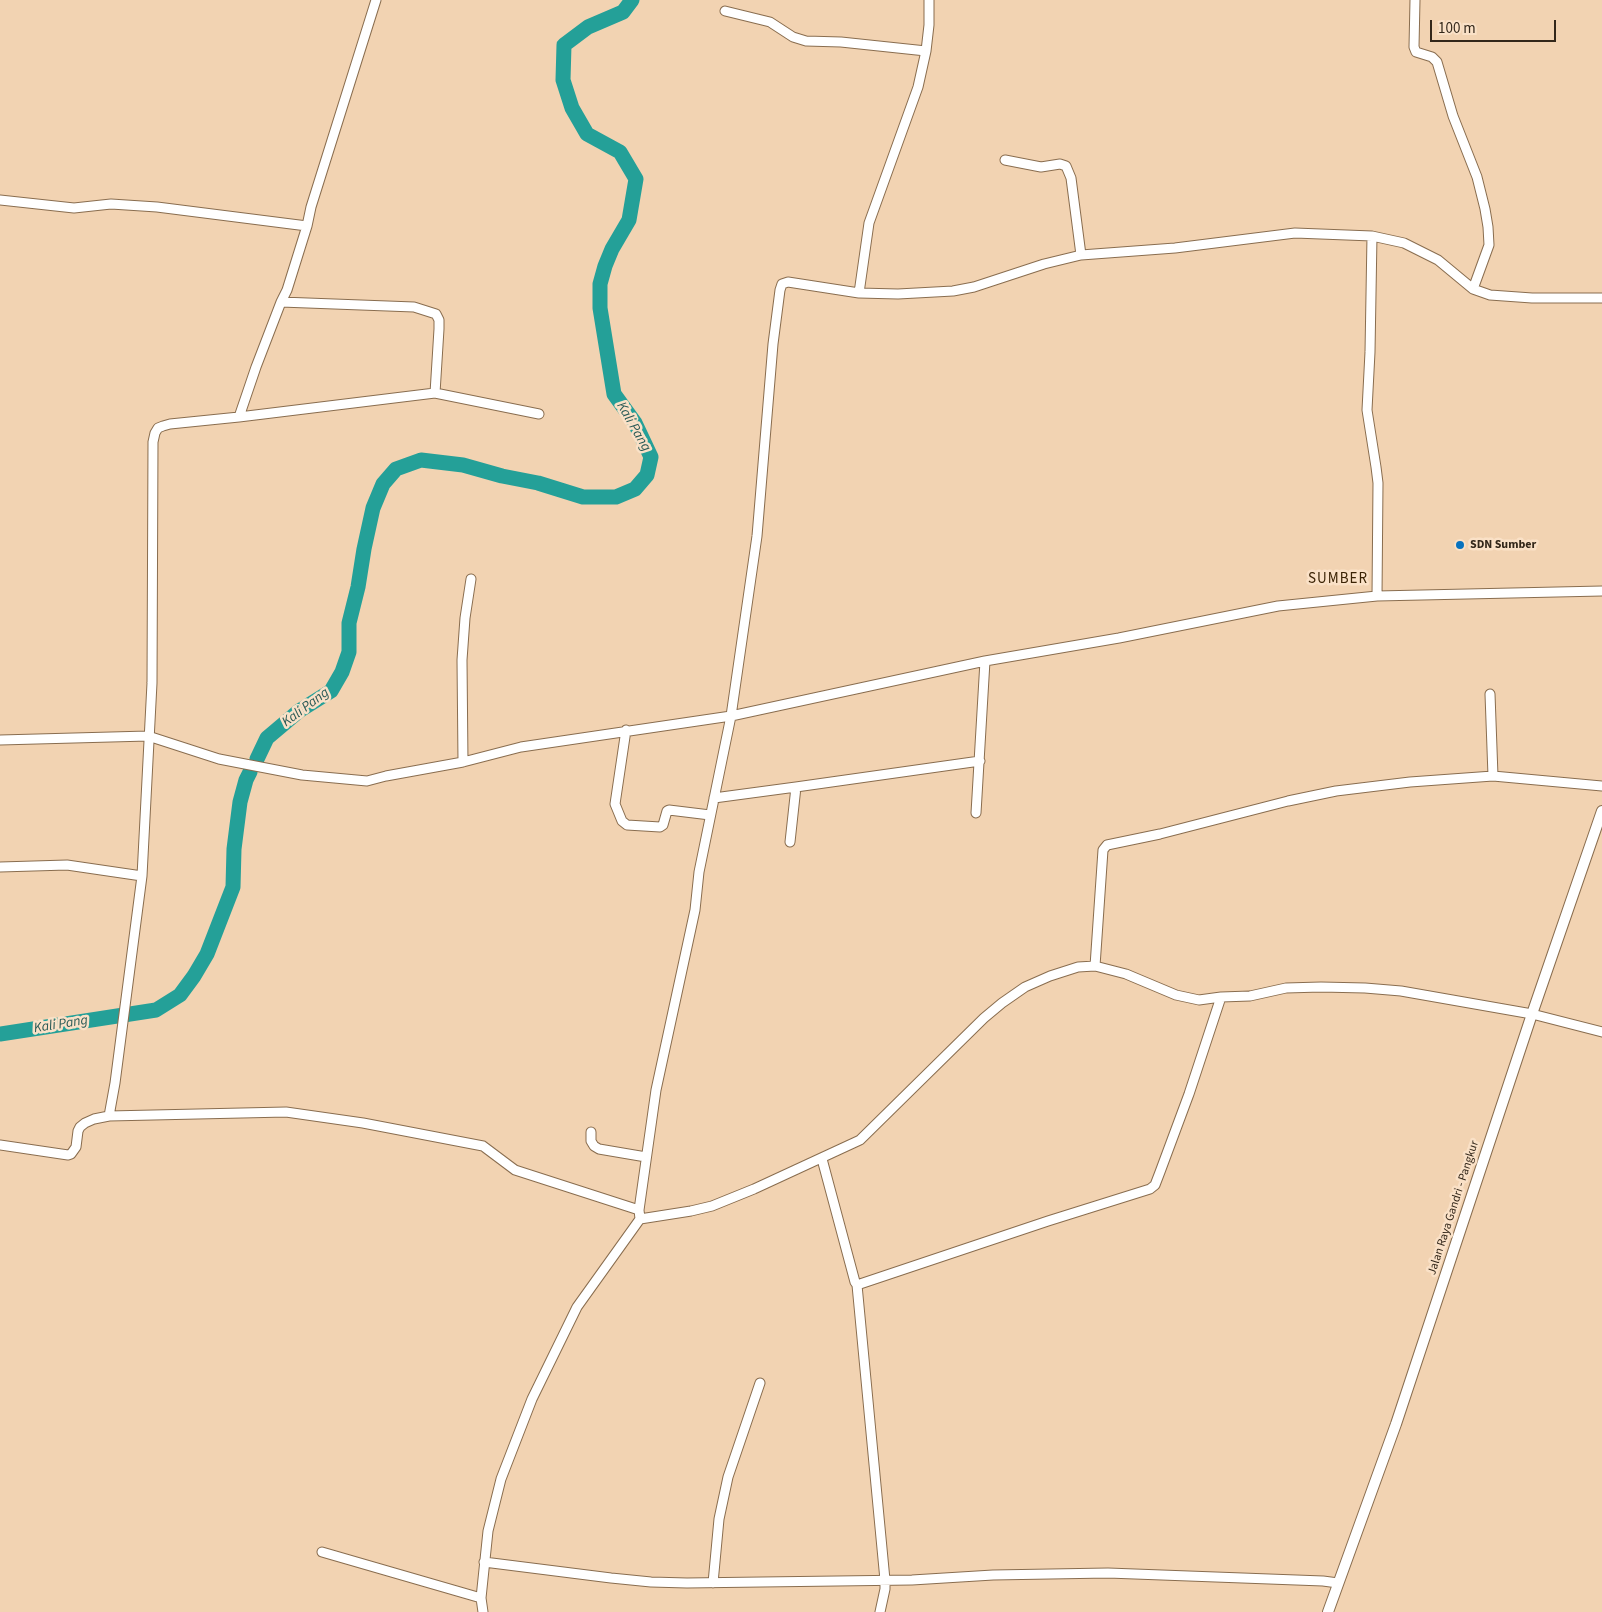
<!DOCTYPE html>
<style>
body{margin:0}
#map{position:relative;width:1602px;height:1612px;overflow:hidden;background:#f2d3b2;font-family:"Source Sans 3",sans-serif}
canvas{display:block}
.scale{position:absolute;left:1430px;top:20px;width:126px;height:22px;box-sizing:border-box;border:2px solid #33271a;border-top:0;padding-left:6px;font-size:15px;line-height:18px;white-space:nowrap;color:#33271a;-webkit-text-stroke:4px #fae1c7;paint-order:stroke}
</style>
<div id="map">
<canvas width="1602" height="1612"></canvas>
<div class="scale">100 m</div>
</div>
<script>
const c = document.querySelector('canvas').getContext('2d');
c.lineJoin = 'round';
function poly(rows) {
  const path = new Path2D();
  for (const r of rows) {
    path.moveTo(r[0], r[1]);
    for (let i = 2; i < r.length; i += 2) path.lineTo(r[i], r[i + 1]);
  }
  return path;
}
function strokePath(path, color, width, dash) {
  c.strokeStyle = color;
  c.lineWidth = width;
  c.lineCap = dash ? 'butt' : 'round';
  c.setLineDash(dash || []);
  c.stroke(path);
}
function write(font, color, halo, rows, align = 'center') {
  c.font = font + ' "Source Sans 3",sans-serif';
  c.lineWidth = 5;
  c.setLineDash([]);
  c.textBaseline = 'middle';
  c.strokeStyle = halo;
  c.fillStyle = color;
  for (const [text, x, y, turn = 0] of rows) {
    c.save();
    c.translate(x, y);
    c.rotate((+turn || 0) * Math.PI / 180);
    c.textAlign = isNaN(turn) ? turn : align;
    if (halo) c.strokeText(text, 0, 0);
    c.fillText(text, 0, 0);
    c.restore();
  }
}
strokePath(poly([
 [257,759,267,738,299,711,331,691,342,672,349,652,349,623,358,587,364,549,373,508,383,484,396,469,421,460,463,465,502,476,538,483,583,497,616,497,635,489,647,475,651,457,635,423,614,394,600,308,600,284,605,266,612,249,629,220,636,179,620,152,587,134,572,108,563,80,564,45,588,27,623,12,632,0],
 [0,1034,156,1010,180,995,194,976,207,954,233,887,234,849,240,802,246,780,250,772]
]), '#24a098', 15);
const minor = poly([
 [1415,0,1414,47,1416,52,1432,57,1437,62,1453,116,1477,177,1485,209,1488,227,1489,245,1473,289],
 [725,11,770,22,793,37,806,41,841,42,926,51],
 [1005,160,1041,167,1060,164,1066,166,1071,178,1081,255],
 [0,200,74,208,111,204,157,207,307,226],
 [1372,236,1370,352,1367,410,1376,467,1378,483,1377,596],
 [859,293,898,294,953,291,974,287,1044,264,1081,255,1175,248,1295,233,1372,236,1404,243,1438,260,1473,289,1490,295,1532,298,1602,298],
 [281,302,414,307,436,314,439,320,439,329,435,393],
 [239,417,435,393,539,414],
 [1490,694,1493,776],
 [626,730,615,804,622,821,627,825,660,827,663,825,667,811,669,810,710,815],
 [0,740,148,736,219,759,302,775,367,781,386,776,463,762,521,747,731,716,985,661,1119,638,1278,606,1377,596,1602,591],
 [463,762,462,660,465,618,471,579],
 [714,798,796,787,980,761],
 [976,813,985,661],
 [790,842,796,787],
 [0,867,67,865,142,876,152,683,153,442,155,433,158,428,163,426,170,424,239,417,256,367,281,302,287,290,307,226,311,207,376,0],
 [1095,966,1103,850,1107,845,1160,834,1288,801,1336,791,1410,782,1493,776,1602,786],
 [109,1116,115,1083,142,876],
 [591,1132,591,1141,594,1146,599,1149,646,1157],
 [0,1145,68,1155,71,1154,76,1147,78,1131,80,1127,85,1123,94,1119,109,1116,286,1112,363,1123,483,1146,515,1170,639,1210],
 [822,1159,855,1282,857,1285,885,1580,885,1589,880,1612],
 [640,1219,691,1211,712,1206,754,1189,860,1140,984,1018,1002,1003,1025,987,1050,976,1078,967,1095,966,1126,974,1176,995,1199,1000,1221,997,1250,996,1286,988,1321,987,1365,988,1401,991,1532,1014,1602,1032],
 [857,1285,1048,1221,1150,1189,1155,1185,1160,1172,1189,1094,1221,997],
 [322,1552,481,1598],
 [484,1562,611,1578,651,1582,687,1583,912,1580,993,1575,1108,1573,1323,1581,1338,1583],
 [713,1583,719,1519,728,1477,760,1383],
 [483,1612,481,1598,488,1531,501,1479,532,1399,577,1307,640,1219,639,1210,656,1090,695,910,699,872,731,716,757,536,773,344,780,290,782,284,788,282,859,293,869,223,918,87,926,51,929,25,929,0]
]);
const tertiary = poly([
 [1328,1612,1396,1424,1532,1014,1602,811]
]);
strokePath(minor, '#896d4f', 11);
strokePath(tertiary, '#896d4f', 12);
strokePath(minor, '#fff', 9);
strokePath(tertiary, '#fff', 10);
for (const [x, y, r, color] of [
 [1460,545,5,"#0872be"]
]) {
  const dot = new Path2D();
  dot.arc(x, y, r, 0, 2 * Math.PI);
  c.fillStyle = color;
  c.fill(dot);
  strokePath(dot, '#fae1c7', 2);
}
write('bold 12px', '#33271a', '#fae1c7', [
 ["SDN Sumber",1470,545]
], 'left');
write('12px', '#33271a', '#fae1c7', [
 ["Jalan Raya Gandri - Pangkur",1454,1208,-72]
]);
write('italic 14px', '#2a5a56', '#fae1c7', [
 ["Kali Pang",633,427,60],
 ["Kali Pang",306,708,-37],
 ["Kali Pang",61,1025,-9]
]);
c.letterSpacing = '1px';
write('15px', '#3b2305', '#fae1c7', [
 ["SUMBER",1338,580]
]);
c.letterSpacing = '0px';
</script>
